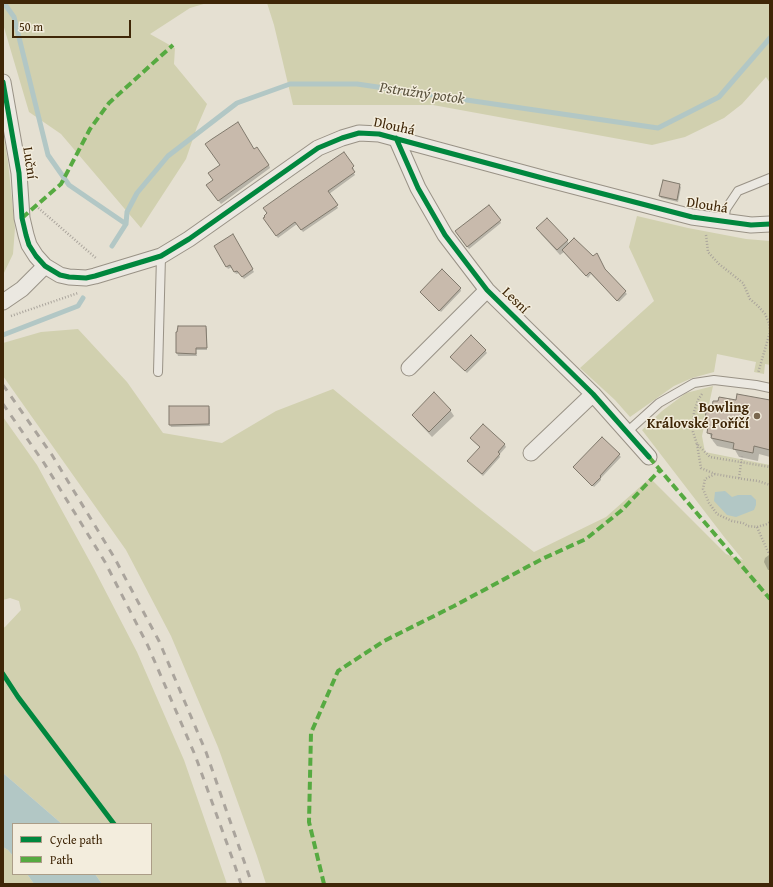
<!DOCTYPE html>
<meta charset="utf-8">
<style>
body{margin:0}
#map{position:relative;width:773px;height:887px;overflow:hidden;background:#e5e0d2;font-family:"Gentium Book Plus",serif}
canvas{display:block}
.frame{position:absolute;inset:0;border:4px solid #3f2607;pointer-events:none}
.legend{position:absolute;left:12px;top:823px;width:140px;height:52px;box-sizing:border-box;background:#f3eddd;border:1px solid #ab9d87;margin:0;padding:5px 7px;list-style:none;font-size:12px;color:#3f2607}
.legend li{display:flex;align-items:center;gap:8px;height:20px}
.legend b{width:20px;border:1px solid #ab9d87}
.scale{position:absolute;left:12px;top:20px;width:119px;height:18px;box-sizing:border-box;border:2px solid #3f2607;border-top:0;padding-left:5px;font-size:12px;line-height:14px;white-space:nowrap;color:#3f2607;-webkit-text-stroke:3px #f3eddd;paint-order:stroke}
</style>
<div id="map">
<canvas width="773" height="887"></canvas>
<div class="frame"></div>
<ul class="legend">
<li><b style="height:5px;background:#00873e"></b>Cycle path</li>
<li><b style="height:5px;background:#56aa41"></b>Path</li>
</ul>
<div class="scale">50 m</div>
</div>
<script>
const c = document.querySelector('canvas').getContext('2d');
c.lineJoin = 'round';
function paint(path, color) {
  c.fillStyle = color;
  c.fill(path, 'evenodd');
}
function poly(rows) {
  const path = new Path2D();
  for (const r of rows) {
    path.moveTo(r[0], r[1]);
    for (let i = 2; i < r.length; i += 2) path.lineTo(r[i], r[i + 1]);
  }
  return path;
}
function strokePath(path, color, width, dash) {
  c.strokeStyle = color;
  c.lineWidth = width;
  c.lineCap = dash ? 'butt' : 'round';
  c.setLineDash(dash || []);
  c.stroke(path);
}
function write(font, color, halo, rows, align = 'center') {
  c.font = font + ' "Gentium Book Plus",serif';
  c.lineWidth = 3;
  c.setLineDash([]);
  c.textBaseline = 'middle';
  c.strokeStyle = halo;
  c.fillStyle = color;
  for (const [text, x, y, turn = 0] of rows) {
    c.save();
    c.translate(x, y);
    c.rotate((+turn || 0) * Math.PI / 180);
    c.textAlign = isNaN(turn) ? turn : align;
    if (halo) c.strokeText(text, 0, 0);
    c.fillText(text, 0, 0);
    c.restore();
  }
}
paint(poly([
 [3,3,207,3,190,8,150,34,175,48,174,64,207,104,197,127,186,159,141,228,61,134,29,112,3,24],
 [267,3,770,3,770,83,766,77,742,104,724,118,685,137,652,145,433,105,293,105,274,25],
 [3,132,8,162,15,228,13,254,3,275],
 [637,216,688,228,746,239,770,241,770,365,765,364,764,374,754,372,756,362,717,354,714,372,692,378,674,386,630,417,615,400,580,368,654,301,629,247],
 [78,329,127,382,163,433,222,443,276,411,333,389,477,507,534,552,606,517,650,478,726,554,743,560,725,538,642,430,662,411,686,393,713,386,702,436,705,452,770,465,770,884,266,884,257,856,218,747,171,636,126,550,3,376,3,343,41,332],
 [3,417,37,465,94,569,137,652,184,760,227,884,102,884,95,874,151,874,151,824,62,824,3,773,3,628,5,627,21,610,19,601,10,598,3,600],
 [3,847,8,850,13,856,13,874,27,874,34,884,3,884]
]), '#d1d0af');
paint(poly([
 [725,491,732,497,738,495,751,495,756,500,756,505,754,510,736,517,727,515,714,501,715,492],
 [3,773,62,824,13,824,13,856,8,850,3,847],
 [27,874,95,874,102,884,34,884]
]), '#b2c7c5');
paint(poly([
 [254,150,269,165,270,168,221,204,209,188,214,180,221,165],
 [343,153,354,169,352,170,355,175,329,194,338,208,303,232,297,224,278,238,266,221],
 [679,185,681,187,678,202,661,198,660,196],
 [500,221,501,223,469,249,458,234],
 [538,228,567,240,569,244,604,270,627,294,619,302,591,274,588,278,564,252,560,255,541,234],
 [232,236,254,272,244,279,239,273,236,274,232,267,228,269,215,246],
 [460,288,461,291,441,312,421,292],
 [206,327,207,329,207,350,196,350,197,356,178,356,177,353,177,333],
 [485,350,487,353,467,373,453,359],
 [737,401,770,403,770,457,759,454,758,461,739,457,735,450,717,446,713,441,705,425,713,408],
 [209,407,210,410,210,426,171,427,170,425],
 [450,410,454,416,432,437,416,420,413,415],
 [483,425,505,445,506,447,499,455,500,457,483,476,470,464,468,462,481,448,473,441,471,438],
 [602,438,621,457,601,478,601,480,594,487,574,467],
 [769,555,770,556,770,570,768,570,764,562,765,558]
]), '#0003');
strokePath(poly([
 [4,3,14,17,48,155,69,185,126,224],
 [112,246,126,224,127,212,137,193,168,156,237,103,290,84,357,84,658,128,719,97,770,38],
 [3,335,78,306,83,298]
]), '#b2c7c5', 5);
const building = poly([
 [238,122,254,149,257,147,269,165,218,201,206,185,213,180,208,173,220,165,205,144,212,139,238,122],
 [344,152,354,166,352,168,355,172,328,191,338,205,301,230,295,222,276,236,263,218,265,217,264,216,267,213,263,208,297,184,344,152],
 [663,180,680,184,677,200,659,196,663,180],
 [489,205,501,220,467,247,455,231,489,205],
 [547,218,568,240,557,250,536,228,547,218],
 [233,234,253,269,242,277,237,271,234,272,230,265,226,267,214,246,233,234],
 [574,238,593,256,597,253,605,269,626,291,617,301,590,272,586,276,562,250,574,238],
 [442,269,461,288,439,311,420,292,442,269],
 [178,326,206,326,207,348,196,348,196,354,176,353,176,332,177,332,178,326],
 [471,335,486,350,465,371,450,357,471,335],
 [434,392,451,410,429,432,412,415,434,392],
 [737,394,770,400,770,450,754,446,753,453,733,449,734,443,711,438,712,434,707,433,708,426,704,425,707,406,712,407,713,401,718,401,719,397,736,400,737,394],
 [169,406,209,406,209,424,169,425,169,406],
 [483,424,505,444,498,452,500,454,482,474,467,461,480,447,470,438,483,424],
 [602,437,620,454,600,476,601,477,592,486,573,467,602,437]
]);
paint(building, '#c8baac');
strokePath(building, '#80796c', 1);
const lane = poly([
 [724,221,726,209,738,191,770,178],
 [158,372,161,256],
 [627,432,659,403,694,383,714,380,756,385,770,388]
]);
const street = poly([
 [3,82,19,173,22,218,26,235,29,245,36,256,45,266,60,275,69,277,86,278,95,276,161,256,189,239,318,148,342,138,359,133,379,134,546,179,692,217,751,225,770,224],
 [396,138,418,188,445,235,487,290,593,394,649,457],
 [3,302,22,289,45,266],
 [409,368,487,290],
 [531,453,593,394]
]);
strokePath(lane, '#999286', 10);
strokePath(street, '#999286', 17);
strokePath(poly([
 [36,206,97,259],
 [706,235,708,252,719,264,743,283,750,299,758,306,765,314,769,323,770,332,758,373],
 [11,316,78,293],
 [702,394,698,400,694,412,693,432,697,444,710,457,770,467],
 [697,444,701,468,715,474,743,479,758,481,770,485],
 [715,474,705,479,703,489,709,503,717,514,732,521,743,523,748,526,757,527,767,524,770,522],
 [739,478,742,456],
 [757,527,769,554,770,553]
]), '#aaa49c', 2.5, [1, 2]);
strokePath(lane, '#ebe8e1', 8);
strokePath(street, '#ebe8e1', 15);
strokePath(poly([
 [3,385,52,455,114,557,159,641,206,752,252,884],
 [3,404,44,463,105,562,148,646,195,755,234,863,241,884]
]), '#aaa49c', 3, [7, 7]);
strokePath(poly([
 [22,218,61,184,90,129,109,103,173,45],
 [649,457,770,599],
 [324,884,309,822,311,733,338,671,384,641,454,606,542,559,586,539,622,510,660,470]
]), '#56aa41', 4, [8, 4]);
strokePath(poly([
 [3,82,19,173,22,218,26,235,29,245,36,256,45,266,60,275,69,277,86,278,95,276,161,256,189,239,318,148,342,138,359,133,379,134,546,179,692,217,751,225,770,224],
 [396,138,418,188,445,235,487,290,593,394,649,457],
 [3,674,18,697,114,824]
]), '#00873e', 5);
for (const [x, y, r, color] of [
 [757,416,4,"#79674e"]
]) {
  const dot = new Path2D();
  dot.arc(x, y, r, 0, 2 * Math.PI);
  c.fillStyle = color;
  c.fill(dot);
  strokePath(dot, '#f3eddd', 1.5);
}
write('14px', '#3f2607', '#f3eddd', [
 ["Dlouhá",394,127,12],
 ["Luční",29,163,82],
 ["Dlouhá",707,206,9],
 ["Lesní",515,301,44]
]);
write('bold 14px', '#3f2607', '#f3eddd', [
 ["Bowling",749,408],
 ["Královské Poříčí",749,424]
], 'right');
write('italic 15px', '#5b533e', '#f3eddd', [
 ["Pstružný potok",422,94,8]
]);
</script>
